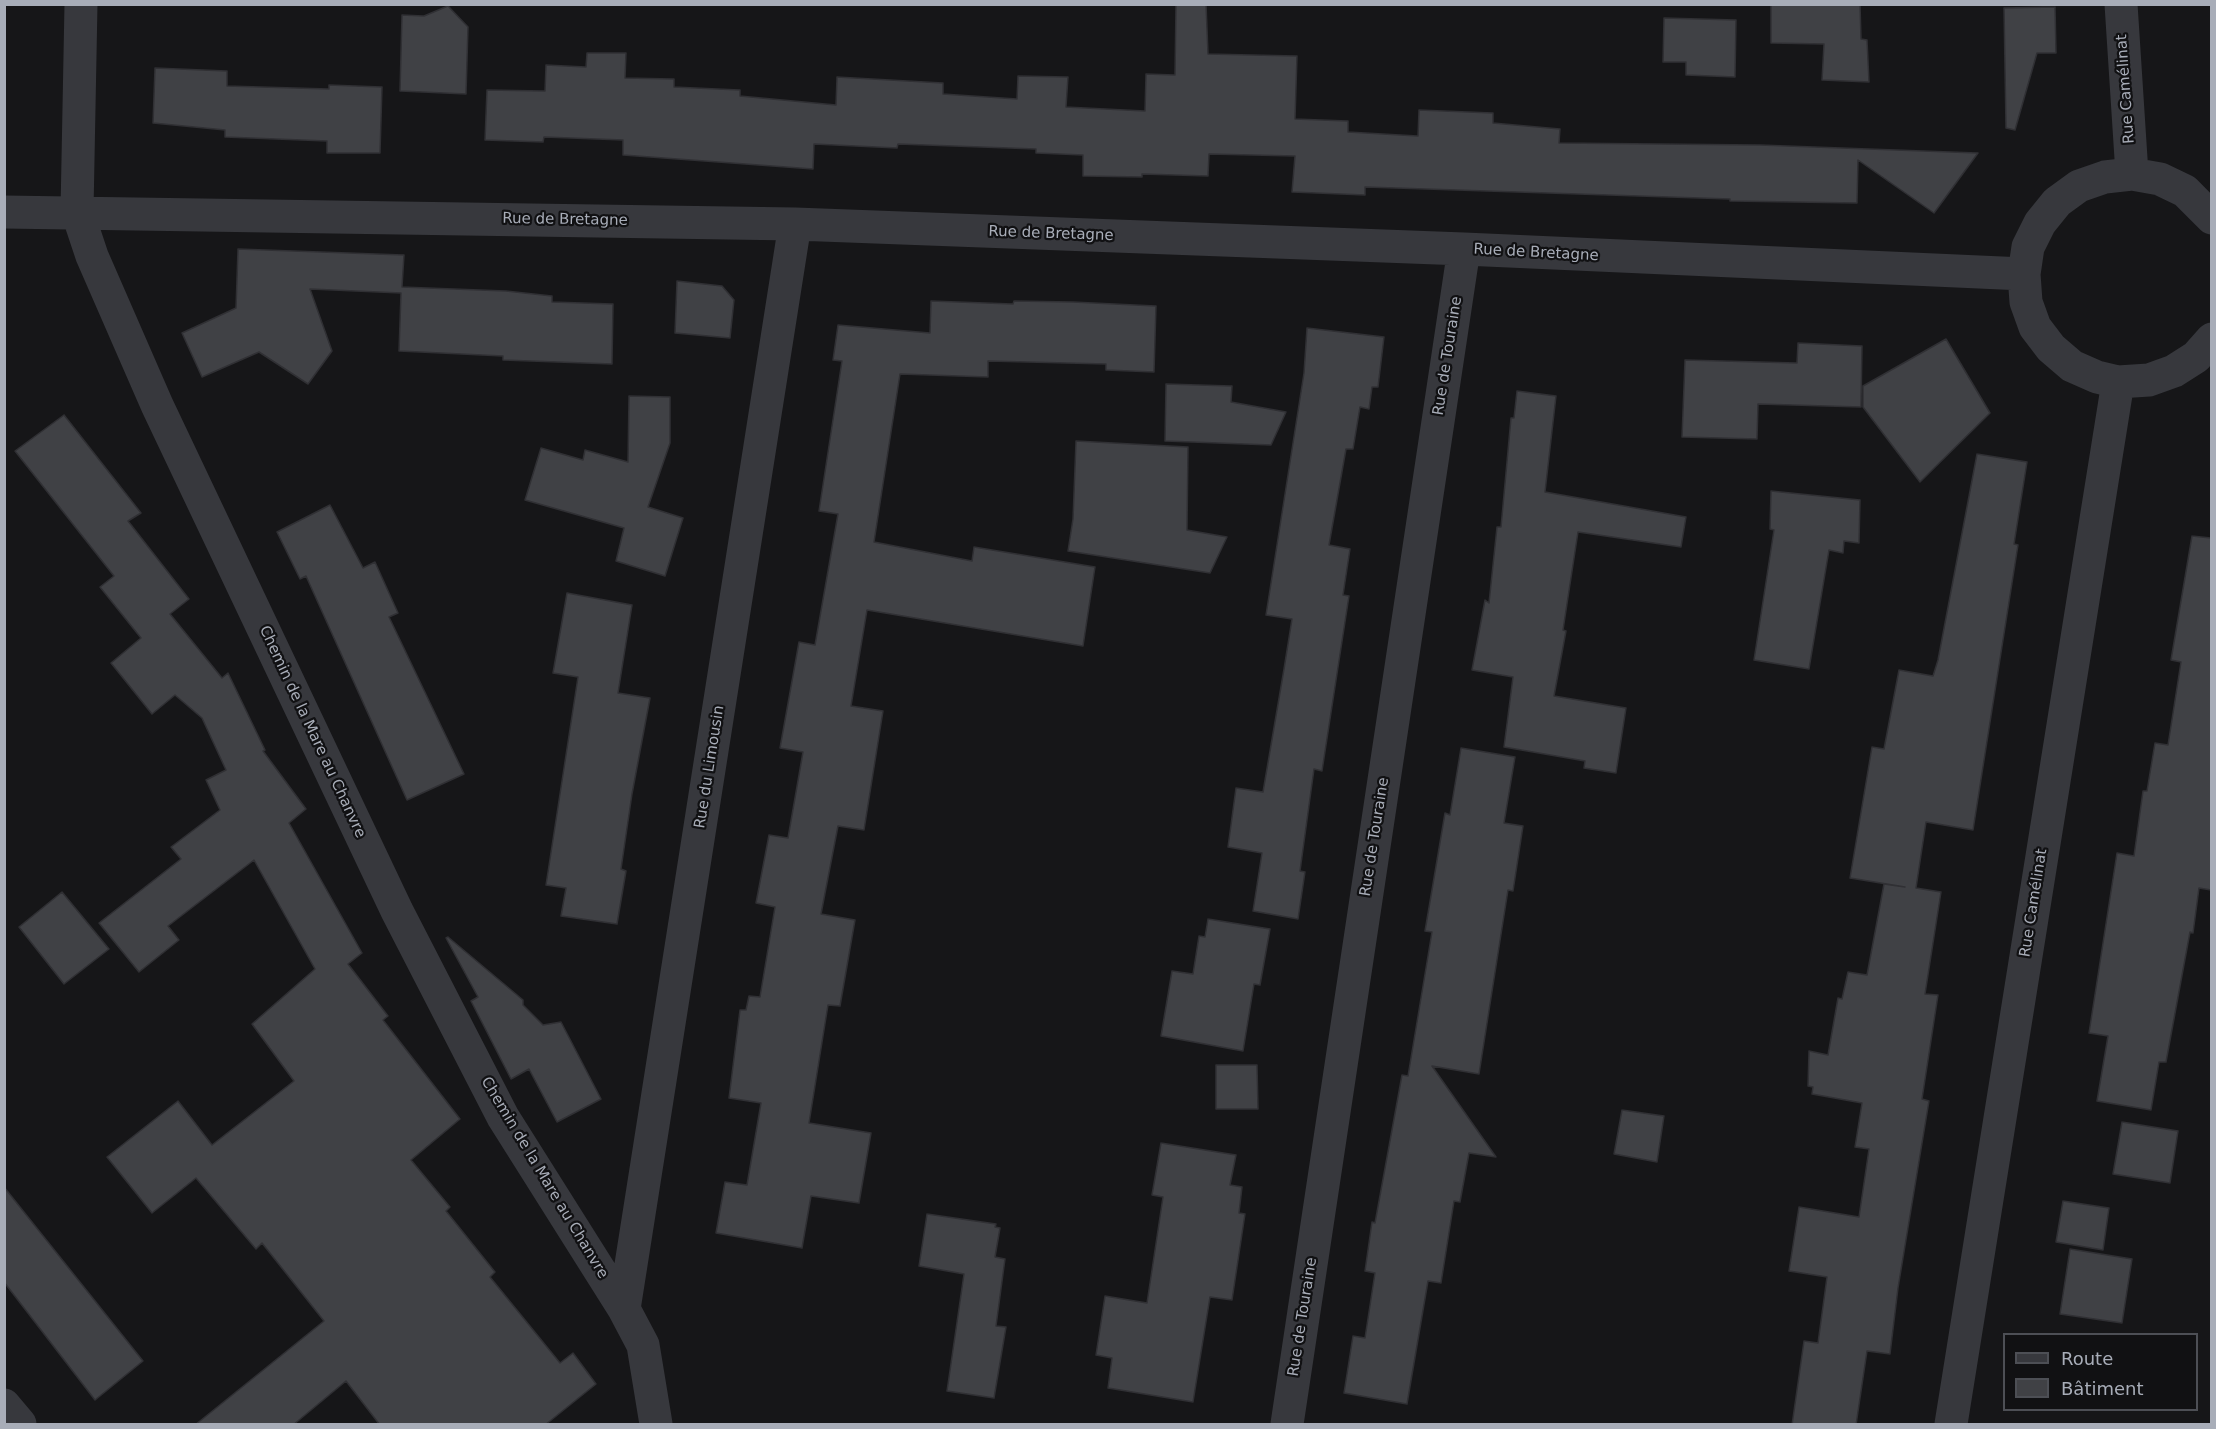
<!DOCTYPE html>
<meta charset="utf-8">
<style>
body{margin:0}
#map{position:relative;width:2216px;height:1429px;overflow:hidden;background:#161618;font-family:"DejaVu Sans",sans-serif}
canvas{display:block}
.frame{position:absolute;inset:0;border:6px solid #a8adb8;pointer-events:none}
.legend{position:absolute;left:2003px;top:1333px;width:195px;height:78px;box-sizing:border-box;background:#111113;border:2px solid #4d4f55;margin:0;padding:8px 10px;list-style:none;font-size:18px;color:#a8adb8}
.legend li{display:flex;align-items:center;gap:12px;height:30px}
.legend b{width:30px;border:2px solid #4d4f55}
</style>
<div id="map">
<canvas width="2216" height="1429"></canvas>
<div class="frame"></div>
<ul class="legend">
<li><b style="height:8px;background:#37383d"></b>Route</li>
<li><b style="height:16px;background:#404145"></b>Bâtiment</li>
</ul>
</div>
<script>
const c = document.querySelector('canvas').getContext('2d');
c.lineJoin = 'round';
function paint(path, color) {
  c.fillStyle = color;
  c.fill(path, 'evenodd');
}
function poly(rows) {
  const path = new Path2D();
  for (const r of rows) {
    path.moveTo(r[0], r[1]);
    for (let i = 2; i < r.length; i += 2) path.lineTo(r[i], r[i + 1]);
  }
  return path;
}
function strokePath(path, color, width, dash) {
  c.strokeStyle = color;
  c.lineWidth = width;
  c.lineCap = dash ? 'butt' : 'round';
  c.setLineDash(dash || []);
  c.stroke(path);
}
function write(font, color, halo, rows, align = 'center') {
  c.font = font + ' "DejaVu Sans",sans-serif';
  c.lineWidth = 4.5;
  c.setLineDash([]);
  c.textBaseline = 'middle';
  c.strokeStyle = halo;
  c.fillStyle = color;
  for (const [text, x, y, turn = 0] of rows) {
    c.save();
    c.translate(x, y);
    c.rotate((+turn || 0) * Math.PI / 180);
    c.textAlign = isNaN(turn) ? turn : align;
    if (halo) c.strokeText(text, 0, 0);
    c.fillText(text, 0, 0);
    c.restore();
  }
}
const building = poly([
 [1176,4,1206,4,1208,54,1297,56,1295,119,1348,121,1348,132,1418,136,1419,110,1493,113,1493,123,1560,129,1559,143,1760,145,1978,153,1934,213,1858,160,1857,203,1730,201,1730,199,1365,187,1365,195,1292,192,1295,156,1209,154,1208,176,1142,174,1142,177,1083,176,1083,155,1036,153,1036,149,898,144,897,148,814,144,813,169,623,155,623,140,544,137,543,142,485,140,487,90,545,91,546,65,586,67,587,53,626,53,625,78,674,79,674,87,740,90,740,96,836,105,837,77,943,83,943,94,1017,99,1018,76,1068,77,1066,107,1145,111,1146,74,1175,75,1176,4],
 [1771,4,1860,4,1861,39,1867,40,1869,82,1822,80,1824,44,1771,43,1771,4],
 [448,6,468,27,466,94,400,91,402,15,424,16,448,6],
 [2055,7,2056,53,2037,53,2015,130,2006,128,2004,8,2055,7],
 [1664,18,1736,20,1735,77,1686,75,1686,62,1663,62,1664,18],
 [155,68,227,71,227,86,329,89,329,85,382,87,380,153,327,153,327,141,225,137,225,130,153,123,155,68],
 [238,249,404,255,402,287,506,291,552,296,552,302,613,304,612,364,503,360,503,356,399,351,401,293,310,289,332,351,308,384,259,352,202,377,182,333,236,308,238,249],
 [677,281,722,286,734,300,730,338,675,333,677,281],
 [931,301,1013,304,1014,301,1073,302,1156,306,1154,372,1106,370,1106,364,988,361,988,377,900,374,874,542,972,561,974,547,1095,567,1083,646,867,610,851,706,883,711,864,830,838,826,821,914,855,920,840,1006,828,1005,809,1123,871,1133,859,1203,811,1196,802,1248,716,1233,725,1182,747,1185,761,1103,729,1098,740,1010,746,1010,749,996,760,997,775,907,756,903,769,835,788,838,803,752,780,748,799,642,815,645,838,514,819,511,842,361,833,360,838,325,930,333,931,301],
 [1307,328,1384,337,1378,387,1372,387,1369,409,1360,407,1353,449,1346,449,1329,545,1350,549,1343,595,1349,596,1322,771,1314,769,1300,871,1305,872,1298,919,1253,911,1262,853,1228,847,1236,788,1263,792,1284,669,1292,619,1266,615,1304,373,1307,328],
 [1946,339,1990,413,1920,482,1863,407,1863,386,1946,339],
 [1798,343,1862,346,1861,407,1758,404,1757,439,1682,437,1685,360,1797,363,1798,343],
 [1166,384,1232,386,1231,402,1286,412,1271,445,1165,441,1166,384],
 [1517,391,1556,396,1545,492,1686,517,1681,547,1578,532,1563,630,1566,631,1554,696,1626,708,1616,773,1584,768,1585,761,1504,747,1513,677,1472,670,1485,600,1489,603,1497,527,1501,527,1511,418,1514,418,1517,391],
 [629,396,670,397,670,443,648,507,683,518,665,576,616,561,624,528,525,500,541,448,583,460,585,450,628,462,629,396],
 [64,415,141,513,128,521,189,599,170,614,222,678,228,673,265,750,263,751,306,809,289,823,362,953,348,964,388,1016,383,1020,460,1119,411,1160,450,1207,446,1211,495,1272,490,1277,560,1363,573,1353,596,1384,545,1425,380,1425,346,1381,293,1425,195,1425,324,1321,262,1243,256,1249,196,1178,152,1213,107,1157,178,1101,212,1145,294,1081,252,1024,315,969,254,860,168,926,179,940,139,972,99,923,181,859,171,847,220,810,206,780,226,770,202,718,175,695,152,714,111,663,141,638,100,587,114,576,15,451,64,415],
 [1076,441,1188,447,1187,530,1227,537,1210,573,1068,551,1073,519,1076,441],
 [1977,454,2027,462,2014,544,2018,545,1973,830,1926,822,1916,888,1941,892,1925,994,1938,995,1922,1099,1929,1101,1898,1288,1890,1354,1867,1351,1856,1425,1792,1425,1804,1341,1818,1343,1827,1277,1789,1271,1799,1207,1859,1217,1869,1149,1855,1147,1862,1103,1812,1094,1813,1087,1808,1086,1809,1051,1828,1055,1838,998,1842,999,1848,972,1867,975,1884,884,1905,887,1850,878,1872,747,1884,749,1899,670,1933,676,1938,660,1977,454],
 [1771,491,1860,500,1859,543,1844,541,1843,553,1829,550,1809,669,1754,660,1774,530,1770,529,1771,491],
 [330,505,363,568,375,562,398,613,389,617,464,774,407,800,306,576,300,579,277,532,330,505],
 [2192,536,2211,538,2211,890,2199,888,2193,933,2190,932,2166,1062,2159,1062,2151,1110,2097,1101,2108,1036,2089,1033,2117,853,2134,856,2143,791,2147,791,2155,743,2168,745,2181,662,2171,660,2192,536],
 [567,593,632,605,618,693,650,698,632,794,621,869,626,871,617,924,561,916,566,888,546,885,578,677,553,673,567,593],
 [1461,748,1515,757,1504,823,1523,826,1513,891,1508,890,1479,1074,1432,1066,1496,1157,1469,1153,1460,1202,1454,1201,1441,1283,1428,1281,1407,1404,1344,1393,1353,1336,1365,1338,1375,1273,1365,1271,1372,1222,1375,1223,1402,1075,1408,1076,1432,932,1425,931,1434,878,1445,813,1450,815,1461,748],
 [62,892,109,949,64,984,19,927,62,892],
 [1208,919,1270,929,1260,985,1254,984,1243,1051,1161,1036,1172,971,1193,974,1199,936,1205,937,1208,919],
 [448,937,523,1000,523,1005,543,1025,561,1022,601,1099,557,1122,529,1069,511,1079,471,1001,478,997,446,938,448,937],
 [1216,1065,1257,1065,1258,1109,1216,1109,1216,1065],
 [1622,1110,1664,1116,1657,1162,1614,1154,1622,1110],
 [2122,1122,2178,1131,2170,1183,2113,1174,2122,1122],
 [1161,1143,1236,1155,1230,1185,1242,1187,1239,1213,1245,1214,1232,1300,1210,1297,1193,1402,1108,1388,1112,1358,1096,1355,1105,1296,1147,1303,1163,1197,1152,1195,1161,1143],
 [4,1187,143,1361,95,1400,4,1282,4,1187],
 [2063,1201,2109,1208,2103,1250,2056,1242,2063,1201],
 [927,1214,996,1224,995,1227,1000,1228,995,1257,1005,1259,996,1326,1006,1327,994,1398,947,1391,964,1274,919,1266,927,1214],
 [2070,1249,2132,1259,2122,1323,2060,1314,2070,1249]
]);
paint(building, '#404145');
strokePath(building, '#303034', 1.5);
strokePath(poly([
 [81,4,77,211,92,256,157,405,397,911,503,1117,624,1309,643,1345,656,1424],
 [2121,4,2132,174],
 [4,212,795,224,1464,249,2024,274],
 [2212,218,2185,191,2160,179,2132,174,2105,177,2079,186,2057,202,2040,223,2028,247,2024,274,2026,302,2035,327,2051,348,2072,366,2097,377,2118,382,2149,380,2174,371,2196,357,2212,339],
 [624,1309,795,224],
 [4,1405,20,1424],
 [1287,1424,1464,249],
 [1951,1424,2118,382]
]), '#37383d', 33);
write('15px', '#a8adb8', '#111113', [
 ["Rue Camélinat",2126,89,-94],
 ["Rue de Bretagne",565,220,1],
 ["Rue de Bretagne",1051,234,2],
 ["Rue de Bretagne",1536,253,3],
 ["Rue de Touraine",1448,356,-81],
 ["Chemin de la Mare au Chanvre",312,732,65],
 ["Rue du Limousin",710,767,-81],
 ["Rue de Touraine",1375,837,-81],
 ["Rue Camélinat",2034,903,-81],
 ["Chemin de la Mare au Chanvre",544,1178,59],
 ["Rue de Touraine",1303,1317,-81]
]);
</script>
